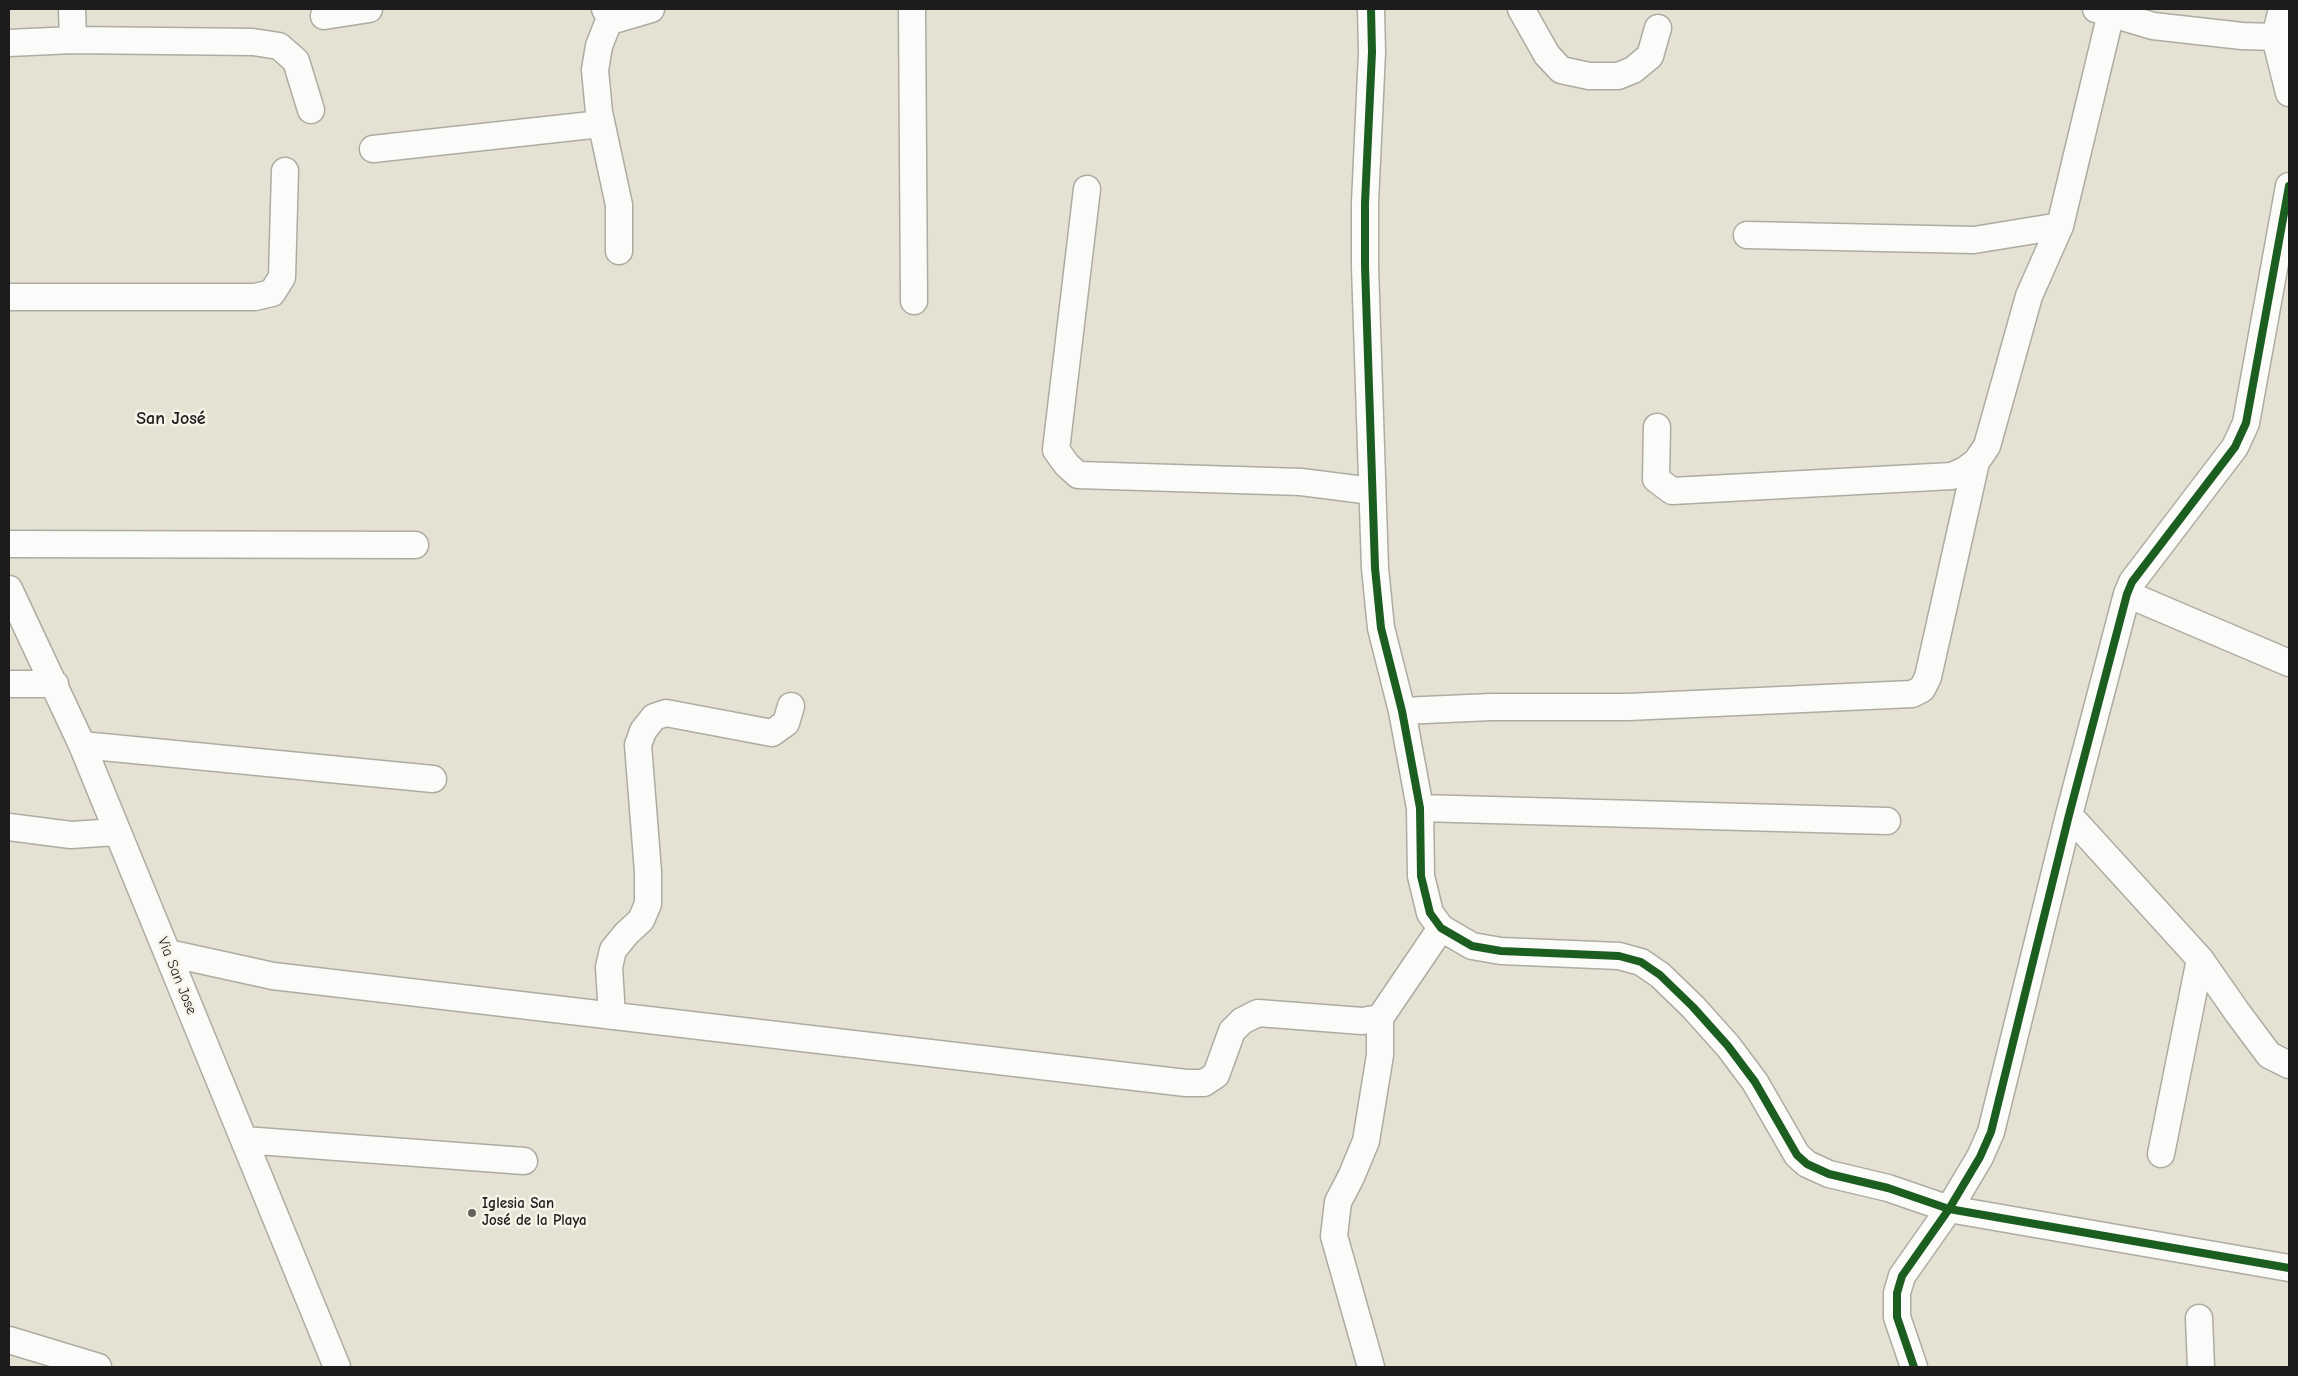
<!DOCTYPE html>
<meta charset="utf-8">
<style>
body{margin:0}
#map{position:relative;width:2298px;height:1376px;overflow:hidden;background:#e5e2d4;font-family:"Comic Neue",sans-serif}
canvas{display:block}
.frame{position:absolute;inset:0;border:10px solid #1c1c1c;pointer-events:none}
</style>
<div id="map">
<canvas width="2298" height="1376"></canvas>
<div class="frame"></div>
</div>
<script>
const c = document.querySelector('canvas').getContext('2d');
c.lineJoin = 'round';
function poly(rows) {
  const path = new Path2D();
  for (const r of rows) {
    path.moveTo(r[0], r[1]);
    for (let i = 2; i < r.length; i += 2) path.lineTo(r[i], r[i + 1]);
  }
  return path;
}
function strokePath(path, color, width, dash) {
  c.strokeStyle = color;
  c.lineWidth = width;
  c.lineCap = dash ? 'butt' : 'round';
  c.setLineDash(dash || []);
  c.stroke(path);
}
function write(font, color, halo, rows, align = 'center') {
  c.font = font + ' "Comic Neue",sans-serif';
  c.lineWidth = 5;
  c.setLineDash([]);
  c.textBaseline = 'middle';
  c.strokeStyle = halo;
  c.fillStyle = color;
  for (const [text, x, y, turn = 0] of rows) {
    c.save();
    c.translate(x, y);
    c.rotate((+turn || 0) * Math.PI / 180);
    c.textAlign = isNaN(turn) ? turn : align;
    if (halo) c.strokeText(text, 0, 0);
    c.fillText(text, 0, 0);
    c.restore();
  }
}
const minor = poly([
 [72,9,73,40],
 [605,9,610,18,617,19,651,9],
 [912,9,914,301],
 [1371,9,1372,52,1365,203,1365,266,1375,568,1381,628,1402,711,1420,808,1421,876,1430,913,1441,928,1472,946,1501,951,1619,956,1641,962,1660,975,1693,1007,1728,1046,1755,1082,1797,1155,1807,1164,1829,1174,1888,1188,1949,1209,2289,1268],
 [1521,9,1547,55,1561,70,1589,76,1618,76,1633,70,1650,56,1658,28],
 [2096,9,2153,26,2242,36,2275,37,2289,45],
 [2282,9,2275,37,2289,93],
 [324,16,369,9],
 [610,18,599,46,595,70,599,112,619,205,619,251],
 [9,43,73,40,253,42,279,46,296,61,311,110],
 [373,149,601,124],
 [1087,189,1056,450,1067,465,1078,475,1301,482,1372,491],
 [1747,235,1974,240,2060,226],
 [9,297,255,297,272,293,282,277,285,171],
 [1657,427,1656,479,1672,491,1952,476,1965,470,1976,462,1987,446,2029,296,2060,226,2111,13],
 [9,544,415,545],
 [9,589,82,745,337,1367],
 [2127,594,2289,663],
 [9,684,55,684],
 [1402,711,1491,707,1628,707,1912,694,1922,689,1928,677,1976,462],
 [82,745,433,779],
 [1420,808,1887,821],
 [2069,815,2200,959,2237,1012,2269,1055,2289,1065],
 [9,827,71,835,116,832],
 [168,953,273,976,1186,1083,1204,1083,1216,1075,1232,1031,1242,1021,1258,1013,1362,1021,1380,1018],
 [612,1016,609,967,613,950,626,934,641,920,648,904,648,872,638,745,643,731,654,717,666,713,772,733,786,723,791,706],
 [244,1140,524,1161],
 [2161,1154,2200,959],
 [2199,1318,2201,1367],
 [9,1340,98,1367],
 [1371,1367,1334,1236,1338,1202,1351,1177,1366,1141,1380,1055,1380,1018,1441,928],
 [1914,1367,1897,1317,1897,1293,1902,1276,1949,1209,1980,1157,1991,1132,2069,815,2127,594,2132,582,2235,447,2246,423,2289,186]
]);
strokePath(minor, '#adaba2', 29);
strokePath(minor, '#fbfbf9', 26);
strokePath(poly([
 [1371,9,1372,52,1365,203,1365,266,1375,568,1381,628,1402,711,1420,808,1421,876,1430,913,1441,928,1472,946,1501,951,1619,956,1641,962,1660,975,1693,1007,1728,1046,1755,1082,1797,1155,1807,1164,1829,1174,1888,1188,1949,1209,2289,1268],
 [1914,1367,1897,1317,1897,1293,1902,1276,1949,1209,1980,1157,1991,1132,2069,815,2127,594,2132,582,2235,447,2246,423,2289,186]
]), '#1b5e20', 8);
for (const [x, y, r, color] of [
 [472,1213,5,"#62615c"]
]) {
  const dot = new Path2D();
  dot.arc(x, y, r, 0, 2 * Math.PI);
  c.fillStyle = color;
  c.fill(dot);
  strokePath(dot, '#f7f3e8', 2);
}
write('15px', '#1c1c1c', '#f7f3e8', [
 ["Via San Jose",177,976,68]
]);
write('bold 15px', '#1c1c1c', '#f7f3e8', [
 ["Iglesia San",482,1204],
 ["José de la Playa",482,1221]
], 'left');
write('bold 18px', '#1c1c1c', '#f7f3e8', [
 ["San José",171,419]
]);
</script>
